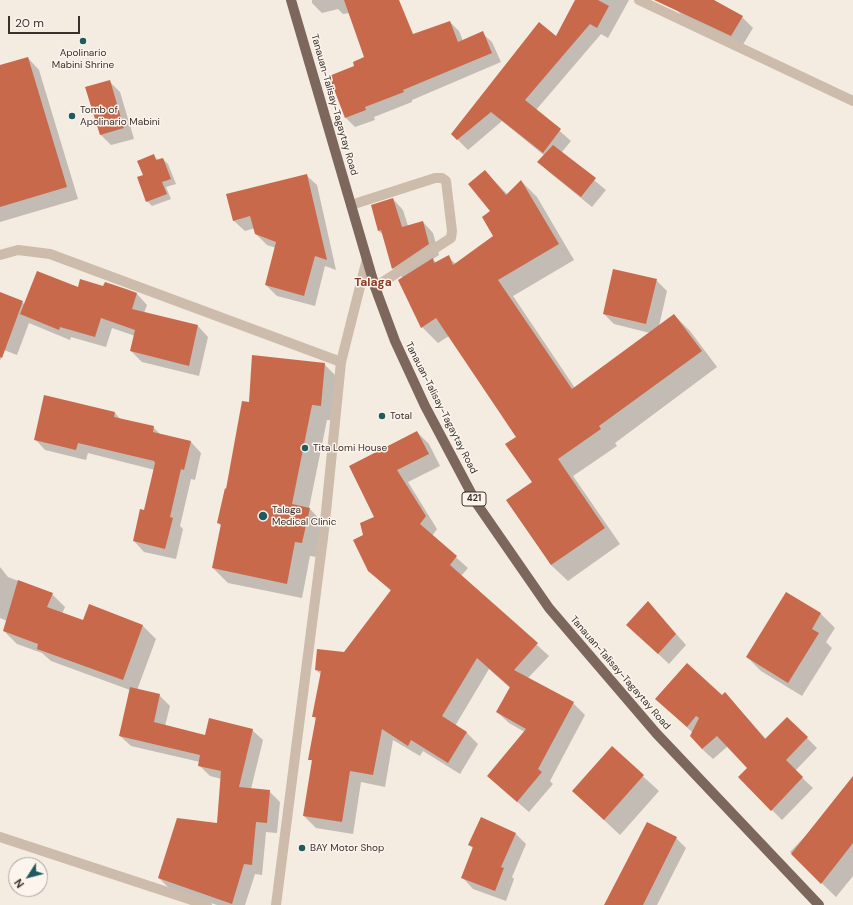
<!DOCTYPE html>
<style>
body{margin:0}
#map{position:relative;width:853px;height:905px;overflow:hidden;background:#f4ebe1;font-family:"DM Sans",sans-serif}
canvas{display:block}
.north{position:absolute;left:8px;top:857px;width:40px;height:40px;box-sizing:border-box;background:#fbf5ee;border:1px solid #aea6a0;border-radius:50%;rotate:234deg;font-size:11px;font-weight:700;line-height:16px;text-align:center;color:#3b302b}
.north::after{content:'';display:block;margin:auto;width:14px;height:18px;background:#1f5a5e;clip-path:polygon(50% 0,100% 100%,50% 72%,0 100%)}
.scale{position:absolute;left:8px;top:16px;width:72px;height:18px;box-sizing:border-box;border:2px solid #3b302b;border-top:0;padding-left:5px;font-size:12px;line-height:14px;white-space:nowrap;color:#3b302b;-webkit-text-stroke:3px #fbf5ee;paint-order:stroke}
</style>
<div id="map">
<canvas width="853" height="905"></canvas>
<div class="north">N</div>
<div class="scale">20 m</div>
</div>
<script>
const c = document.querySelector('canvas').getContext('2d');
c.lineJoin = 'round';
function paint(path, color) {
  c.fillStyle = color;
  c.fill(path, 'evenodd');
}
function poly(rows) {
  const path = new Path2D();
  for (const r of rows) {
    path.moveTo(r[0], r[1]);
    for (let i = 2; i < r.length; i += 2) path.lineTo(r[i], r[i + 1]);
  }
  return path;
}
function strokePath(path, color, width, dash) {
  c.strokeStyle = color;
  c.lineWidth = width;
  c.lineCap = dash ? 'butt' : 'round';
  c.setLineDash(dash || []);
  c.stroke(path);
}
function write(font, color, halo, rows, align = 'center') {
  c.font = font + ' "DM Sans",sans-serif';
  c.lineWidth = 3;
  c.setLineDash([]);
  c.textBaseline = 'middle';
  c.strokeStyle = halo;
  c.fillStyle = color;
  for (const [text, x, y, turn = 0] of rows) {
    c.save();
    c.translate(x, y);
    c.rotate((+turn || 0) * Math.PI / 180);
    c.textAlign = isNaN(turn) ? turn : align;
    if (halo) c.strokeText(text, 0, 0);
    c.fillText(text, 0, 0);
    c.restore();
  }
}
paint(poly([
 [312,0,394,0,381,46,450,22,459,31,463,41,482,33,492,42,501,62,412,100,412,102,374,117,375,120,355,127,346,118,356,67,366,58,349,13,343,14,338,9,322,13,312,3],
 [576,0,629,0,608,38,601,34,536,110,571,141,561,153,606,190,592,207,549,172,539,162,545,156,502,121,468,150,452,134,556,37],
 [681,0,710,0,742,17,753,28,742,46,686,20,676,9],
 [28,58,39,70,78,199,0,222,0,66],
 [109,81,120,92,134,139,111,145,100,134],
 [154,156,159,161,163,159,168,164,176,184,166,187,171,199,152,206,147,201],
 [485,171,508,195,521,181,537,197,574,260,513,296,575,388,650,333,614,324,604,314,656,280,667,291,659,326,674,315,690,331,717,367,615,443,617,446,573,476,620,544,568,581,551,565,507,501,533,483,517,437,449,336,438,343,422,327,399,281,403,278,393,268,383,235,379,231,372,206,393,199,403,210,408,226,423,222,433,233,439,255,433,259,436,263,448,257,456,264,495,236],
 [306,175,317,185,336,270,325,266,315,306,277,296,266,285,276,248,267,245,256,234,255,228,245,231,234,221,227,195],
 [104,287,137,294,147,305,144,313,198,326,208,337,199,376,142,362,131,351,135,336,112,328,106,347,71,337,70,340,29,323,17,355,4,350,0,361,0,293,25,304,78,288],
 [324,364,339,379,336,421,327,420,309,508,324,524,317,557,310,556,302,598,228,583,213,568,221,526,218,523,250,403],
 [115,413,121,420,153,427,161,435,191,442,201,453,195,480,191,479,180,526,183,529,176,559,144,552,134,541,145,512,155,470,88,453,86,460,45,450,35,439],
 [417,432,429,444,440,466,408,482,437,529,432,536,468,568,461,576,549,656,528,678,573,703,585,715,550,781,553,784,529,812,500,787,525,732,509,723,497,712,510,688,489,669,455,726,466,732,478,744,460,774,423,751,420,756,393,740,385,787,361,782,353,834,316,828,304,816,313,762,310,759,316,719,313,716,321,674,316,670,344,653,391,591,369,571,365,536,375,517,350,466],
 [0,567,8,577,52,594,65,607,62,614,84,622,143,626,156,639,137,690,159,695,170,706,165,726,206,736,252,730,263,740,251,789,269,791,280,802,277,833,266,832,262,875,255,874,245,905,217,905,170,889,159,878,218,824,222,779,210,776,199,765,200,762,131,746,120,736,130,690,51,661,42,653,17,644,4,631,7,621,0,618],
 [787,593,821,614,835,628,826,642,832,648,802,696,761,671,747,657],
 [648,602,686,645,669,664,638,635],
 [725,693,766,739,807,738,817,748,795,771,813,788,782,820,739,777,748,768,728,746,713,759,702,749,693,733,667,709,722,696],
 [612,748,659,791,620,835,573,791],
 [853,794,853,876,836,897,790,852,813,828],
 [516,834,526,844,512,877,514,879,506,901,473,889,463,878,474,849,469,845],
 [676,838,686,848,657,905,605,905]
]), '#0003');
paint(poly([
 [344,0,399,0,413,34,450,21,458,42,483,31,492,53,403,90,404,92,365,107,366,110,345,118,329,76,354,66,353,62,364,57],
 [575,0,598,0,609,6,597,28,590,24,525,100,561,129,543,153,491,112,457,140,451,134,539,22,556,36],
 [654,0,714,0,743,16,731,36],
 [28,57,67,187,0,207,0,65],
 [110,80,124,128,100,135,85,87],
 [553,145,596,178,581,197,537,162],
 [154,154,156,160,163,158,171,179,162,182,167,194,146,202,137,177,143,175,137,161],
 [485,170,506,195,521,180,559,244,498,280,572,389,674,314,702,351,599,426,601,429,558,459,605,528,551,565,506,500,532,482,505,444,516,437,436,318,421,328,398,280,433,258,434,263,449,255,453,265,493,236,482,217,490,211,468,184],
 [307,174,327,260,315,256,304,296,265,285,276,242,255,234,250,216,233,221,226,194],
 [393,198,402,227,423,221,429,244,392,269,381,230,378,231,371,205],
 [613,269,657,279,646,324,603,314],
 [37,271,78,287,80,279,103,286,105,282,126,289,137,293,132,309,198,325,189,366,130,351,135,330,101,318,95,337,60,327,59,330,20,314],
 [0,292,23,301,2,358,0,357],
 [252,355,325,363,321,406,312,405,292,504,310,508,302,543,295,542,287,584,212,568,221,524,217,523,225,488,226,489,242,401,249,402],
 [44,395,115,412,114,417,154,426,153,432,191,441,184,470,181,469,170,517,173,518,165,549,133,541,140,509,144,510,155,463,154,461,78,443,76,450,34,440],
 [417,431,429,454,397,470,426,516,420,524,457,556,450,565,538,643,514,670,574,702,538,769,542,772,517,802,487,776,526,729,496,712,510,687,477,658,442,716,467,732,448,763,411,740,408,746,382,729,373,775,350,771,342,822,303,816,312,760,308,760,316,717,312,717,321,671,315,670,317,649,344,652,391,590,368,571,353,540,363,535,360,523,374,517,349,466],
 [18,580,53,593,47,607,83,620,89,604,143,625,123,680,37,649,38,644,3,631],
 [786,592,821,613,812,629,819,633,788,683,746,657],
 [648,601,676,634,658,654,626,625],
 [687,663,722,695,725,692,765,739,787,717,808,737,786,760,803,777,771,811,738,777,747,768,717,736,702,749,690,736,699,718,696,716,687,727,655,699],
 [130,687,160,694,154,722,205,735,209,718,253,729,239,787,270,790,267,823,256,822,252,865,244,864,232,904,158,878,177,818,217,823,221,771,198,766,200,755,119,736],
 [612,746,644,775,604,820,572,791],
 [853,776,853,843,821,884,791,854],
 [481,817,516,833,501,867,504,868,495,891,461,878,473,847,468,845],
 [647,822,677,837,643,905,604,905]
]), '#c8694b');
strokePath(poly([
 [351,205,435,178,442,178,446,181,452,231,451,238,375,287]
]), '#cdbbac', 10);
strokePath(poly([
 [639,0,853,101],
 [0,255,18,250,50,254,341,362],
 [0,837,207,905]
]), '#cdbbac', 10);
strokePath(poly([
 [276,905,325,522,341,362,367,259]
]), '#cdbbac', 10);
strokePath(poly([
 [291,0,375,287,395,341,425,406,477,504,549,608,656,733,819,905]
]), '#7d675c', 10);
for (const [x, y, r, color] of [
 [83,41,4,"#1f5a5e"],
 [72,116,4,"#1f5a5e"],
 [382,416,4,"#1f5a5e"],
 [305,448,4,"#1f5a5e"],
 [263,516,5,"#1f5a5e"],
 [302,848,4,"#1f5a5e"]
]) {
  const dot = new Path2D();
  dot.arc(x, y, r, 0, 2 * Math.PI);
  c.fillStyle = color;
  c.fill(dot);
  strokePath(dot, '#fbf5ee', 1.5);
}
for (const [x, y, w] of [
 [474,499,24]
]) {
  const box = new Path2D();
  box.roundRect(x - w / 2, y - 7, w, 14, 3);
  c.fillStyle = '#fbf5ee';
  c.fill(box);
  strokePath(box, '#3b302b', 1);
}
write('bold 9px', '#3b302b', null, [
 ["421",474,499]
]);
write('10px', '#3b302b', '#fbf5ee', [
 ["Apolinario",83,53,"center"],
 ["Mabini Shrine",83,65,"center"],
 ["Tomb of",80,110],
 ["Apolinario Mabini",80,122],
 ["Total",390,416],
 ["Tita Lomi House",313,448],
 ["Talaga",272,510],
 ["Medical Clinic",272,522],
 ["BAY Motor Shop",310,848]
], 'left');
write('10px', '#3b302b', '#fbf5ee', [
 ["Tanauan-Talisay-Tagaytay Road",334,105,74],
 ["Tanauan-Talisay-Tagaytay Road",441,408,63],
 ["Tanauan-Talisay-Tagaytay Road",620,673,49]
]);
write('bold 12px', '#8c3b22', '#fbf5ee', [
 ["Talaga",373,283]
]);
</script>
